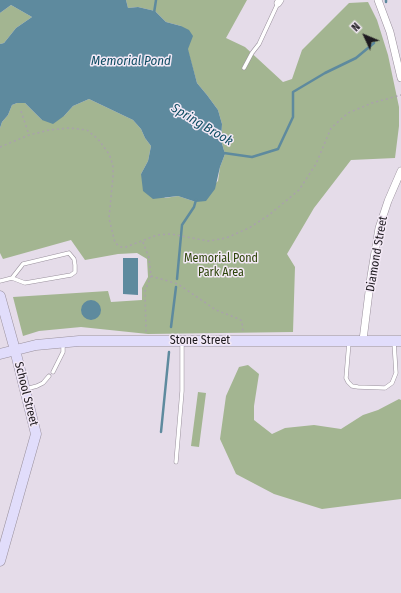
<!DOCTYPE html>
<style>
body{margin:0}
#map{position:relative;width:401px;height:593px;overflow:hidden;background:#e5dce9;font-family:"Fira Sans Condensed",sans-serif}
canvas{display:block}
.north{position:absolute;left:345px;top:16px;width:40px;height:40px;-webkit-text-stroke:3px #f3e9f6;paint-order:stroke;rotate:314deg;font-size:11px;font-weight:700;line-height:16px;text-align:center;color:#1d1a1f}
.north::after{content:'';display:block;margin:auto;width:14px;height:18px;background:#1d1a1f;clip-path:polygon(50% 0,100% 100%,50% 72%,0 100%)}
</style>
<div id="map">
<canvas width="401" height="593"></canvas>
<div class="north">N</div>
</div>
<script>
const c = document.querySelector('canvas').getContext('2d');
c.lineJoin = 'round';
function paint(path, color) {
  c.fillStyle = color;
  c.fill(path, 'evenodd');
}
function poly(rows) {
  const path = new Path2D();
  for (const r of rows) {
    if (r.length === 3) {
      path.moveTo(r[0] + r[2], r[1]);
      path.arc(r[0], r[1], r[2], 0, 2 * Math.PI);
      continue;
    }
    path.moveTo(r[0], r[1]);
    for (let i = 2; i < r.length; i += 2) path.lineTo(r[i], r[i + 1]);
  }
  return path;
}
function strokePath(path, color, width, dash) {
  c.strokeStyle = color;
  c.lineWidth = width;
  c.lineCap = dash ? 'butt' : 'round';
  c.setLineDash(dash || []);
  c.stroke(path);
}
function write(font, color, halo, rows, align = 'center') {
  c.font = font + ' "Fira Sans Condensed",sans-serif';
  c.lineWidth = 3;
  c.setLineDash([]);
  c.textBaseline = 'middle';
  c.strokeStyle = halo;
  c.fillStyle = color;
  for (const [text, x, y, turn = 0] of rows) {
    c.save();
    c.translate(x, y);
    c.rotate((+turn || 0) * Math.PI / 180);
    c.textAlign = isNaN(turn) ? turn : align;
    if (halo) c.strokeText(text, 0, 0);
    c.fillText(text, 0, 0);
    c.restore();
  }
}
paint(poly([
 [126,0,247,0,226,38,245,47,283,82,292,79,302,50,349,3,368,2,377,20,388,55,399,107,399,126,395,158,351,160,314,208,287,254,295,267,293,332,148,334,81,327,39,331,23,336,13,297,108,291,111,302,142,300,142,288,148,277,147,259,137,253,118,254,85,260,71,240,3,259,0,253,0,128,2,122,8,115,12,105,17,103,25,103,42,120,64,116,73,106,89,99,133,120,141,129,145,138,151,146,148,161,141,174,165,198,178,196,196,202,218,181,220,167,225,154,221,140,222,124,218,110,207,95,197,83,181,26,166,22,155,11,138,7,128,8],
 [11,5,32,17,16,28,4,43,0,44,0,13],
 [248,365,259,374,254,406,254,420,272,434,285,428,314,425,341,429,363,415,378,410,399,399,401,400,401,499,322,509,274,494,236,474,220,439,226,396,239,367],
 [198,392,206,393,199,447,191,446]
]), '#a3b591');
paint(poly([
 [0,0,126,0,128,8,138,7,155,11,166,22,181,26,189,30,193,36,188,49,197,83,207,95,218,110,222,124,221,140,225,154,220,167,215,189,206,201,196,202,178,196,153,199,143,191,141,174,148,161,151,146,145,138,141,129,133,120,89,99,73,106,64,116,53,124,42,120,25,103,17,103,12,105,8,115,2,122,0,128,0,44,4,43,16,28,32,17,11,5,0,13],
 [123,258,138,258,138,295,123,294],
 [91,310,10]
]), '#5e8a9e');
strokePath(poly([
 [386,2,386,0],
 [154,13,156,0],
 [224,153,252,157,278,149,293,117,293,92,325,73,356,58,374,43],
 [177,279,182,225,194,207,196,200],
 [171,327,176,287],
 [161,432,169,352]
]), '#5e8a9e', 2.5);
const lane = poly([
 [244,68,252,53,259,44,278,3],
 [69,253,74,259,75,265,75,272,71,275,25,283,12,278,23,264,69,253],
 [0,281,12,278],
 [349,342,346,378,348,382,352,386,358,387,385,388,392,383,396,373,394,342],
 [53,372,63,352,63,344],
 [26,389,37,386,43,383,49,376],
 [176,462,182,391,182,342]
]);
const street = poly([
 [378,0,390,32,401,78],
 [278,3,280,0],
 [363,340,371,276,379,228,388,201,401,171]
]);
const secondary = poly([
 [0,296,15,350,36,434,0,561],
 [0,354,36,345,79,341,401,341]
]);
strokePath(lane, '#9a919d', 4.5);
strokePath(street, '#9a919d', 8);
strokePath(secondary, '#9a919d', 11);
strokePath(poly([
 [21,111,29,135],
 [0,147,29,135,49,130,70,128,87,130,98,139,109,154,111,159,113,167,113,176,109,218,115,243,121,247,126,247,157,235,171,234,208,241,215,240,226,238,249,228,269,215,299,190,316,164,331,128,348,113,372,103,401,95],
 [143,242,149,258,151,276,145,291,146,332],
 [151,276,178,284,216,310,239,319,242,321,243,333]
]), '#a9a1ac', 1.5, [2, 3]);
strokePath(lane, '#fff', 3.5);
strokePath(street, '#fff', 7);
strokePath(secondary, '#e1ddfb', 10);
write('12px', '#1d1a1f', '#f3e9f6', [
 ["Diamond Street",377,254,-80],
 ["Stone Street",200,341],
 ["School Street",26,394,76]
]);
write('12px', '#2d4409', '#f3e9f6', [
 ["Memorial Pond",221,259],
 ["Park Area",221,273]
]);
write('italic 13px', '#0f4d63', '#f3e9f6', [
 ["Memorial Pond",131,61],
 ["Spring Brook",202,125,31]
]);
</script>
